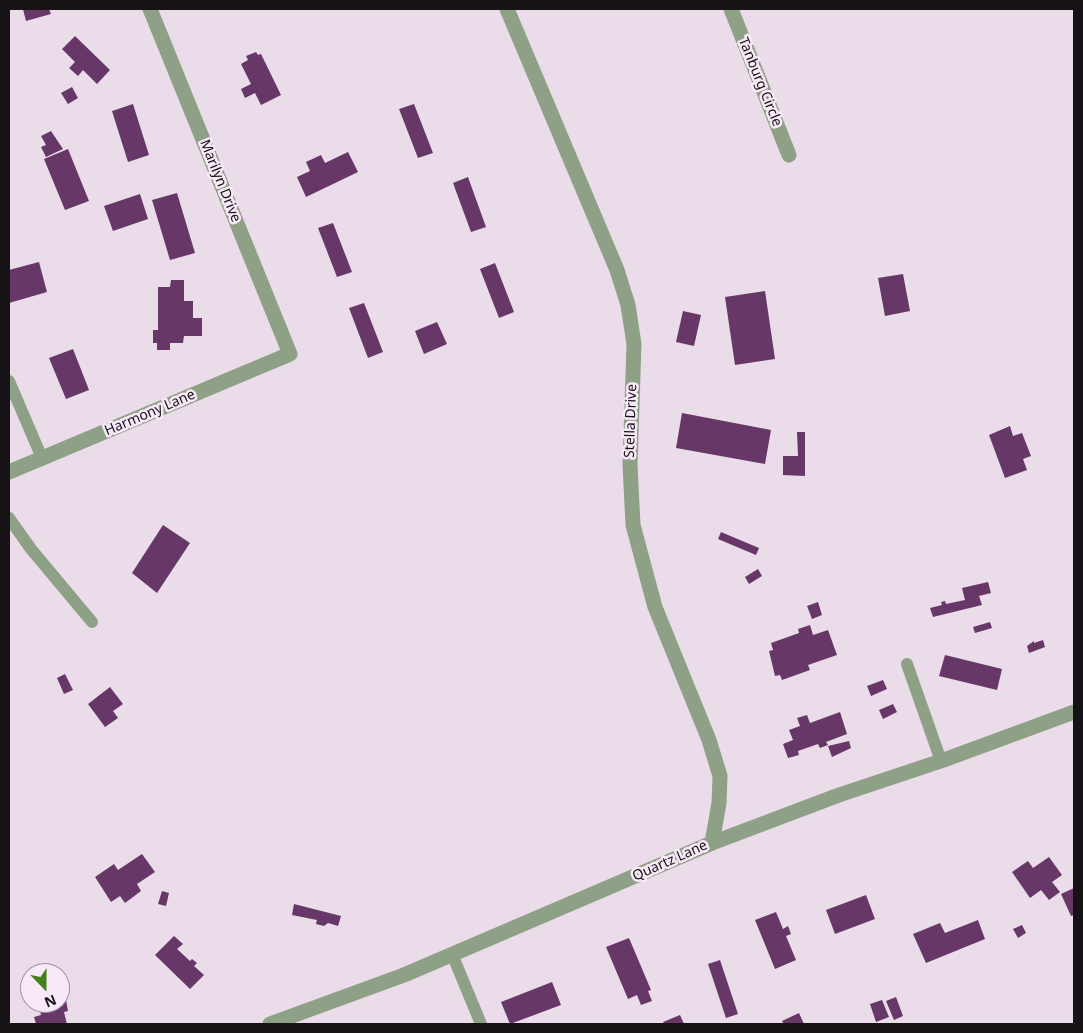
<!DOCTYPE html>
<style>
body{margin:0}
#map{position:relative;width:1083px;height:1033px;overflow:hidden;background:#eadce9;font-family:"Noto Sans",sans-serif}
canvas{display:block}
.frame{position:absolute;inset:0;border:10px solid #161216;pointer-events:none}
.north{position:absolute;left:20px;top:963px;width:50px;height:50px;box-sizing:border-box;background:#f7e9f7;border:1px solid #9d939d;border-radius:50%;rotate:158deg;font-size:14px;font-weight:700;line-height:20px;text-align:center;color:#161216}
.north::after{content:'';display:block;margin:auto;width:18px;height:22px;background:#447f1b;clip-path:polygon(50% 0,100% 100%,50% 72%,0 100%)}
</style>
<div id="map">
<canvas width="1083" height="1033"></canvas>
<div class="frame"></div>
<div class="north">N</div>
</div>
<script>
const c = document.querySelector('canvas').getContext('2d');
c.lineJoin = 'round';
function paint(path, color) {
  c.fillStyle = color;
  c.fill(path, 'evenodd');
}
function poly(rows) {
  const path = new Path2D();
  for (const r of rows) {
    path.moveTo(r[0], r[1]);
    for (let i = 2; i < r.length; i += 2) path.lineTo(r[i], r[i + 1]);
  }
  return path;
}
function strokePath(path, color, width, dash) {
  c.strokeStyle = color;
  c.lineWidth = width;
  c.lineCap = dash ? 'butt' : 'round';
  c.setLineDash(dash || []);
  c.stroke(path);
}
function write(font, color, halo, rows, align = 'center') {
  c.font = font + ' "Noto Sans",sans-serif';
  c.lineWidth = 5;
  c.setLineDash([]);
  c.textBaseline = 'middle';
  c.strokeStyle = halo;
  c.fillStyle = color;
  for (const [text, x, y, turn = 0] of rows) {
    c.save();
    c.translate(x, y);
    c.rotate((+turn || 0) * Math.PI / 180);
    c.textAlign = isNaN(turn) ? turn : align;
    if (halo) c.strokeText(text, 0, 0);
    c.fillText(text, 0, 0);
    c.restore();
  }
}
paint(poly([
 [23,9,49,9,51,14,26,21],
 [75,36,110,70,97,84,83,70,78,76,69,68,75,62,62,49],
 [256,52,258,55,261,54,281,95,261,105,255,93,245,98,241,89,251,84,241,64,248,60,246,56],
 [72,87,78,98,68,104,61,93],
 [133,104,149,155,128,162,112,111],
 [414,104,433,153,418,158,399,109],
 [51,131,63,149,46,157,41,147,46,145,41,136],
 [68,149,89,201,65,210,44,159],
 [348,152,358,172,306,197,297,177,310,171,306,162,321,155,325,163],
 [468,177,486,227,471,232,453,183],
 [177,193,195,253,170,260,152,200],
 [140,194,148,219,113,231,104,206],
 [333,223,352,272,337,277,318,228],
 [39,262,47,292,9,303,9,270],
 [495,263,514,312,499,318,480,269],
 [903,274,910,311,885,316,878,278],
 [171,280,184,280,184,301,193,301,193,318,202,318,202,336,184,336,183,343,170,343,170,350,157,350,157,343,153,343,153,330,158,330,158,287,170,287],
 [765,291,775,359,735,365,725,297],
 [364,303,383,352,368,358,349,308],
 [683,311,701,315,694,346,676,342],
 [437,322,447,344,424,354,415,331],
 [73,349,89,390,66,399,49,358],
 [682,413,771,430,765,464,676,448],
 [1010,426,1013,436,1022,433,1031,456,1023,459,1027,470,1005,478,989,435],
 [797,432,805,432,805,476,783,475,783,456,798,456],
 [163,525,190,543,157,593,132,573],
 [721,532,759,548,756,555,718,539],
 [758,569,762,576,749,584,745,577],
 [988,582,991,593,979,596,982,605,933,617,930,608,942,605,941,602,945,601,946,604,965,600,962,588],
 [818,602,822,615,812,619,807,606],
 [990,622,992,628,975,633,973,627],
 [810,625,813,635,828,630,837,655,808,665,810,670,782,680,780,675,775,676,769,651,773,650,771,643,799,633,798,629],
 [1043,640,1045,647,1029,653,1027,646,1034,641,1034,643],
 [945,655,1002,669,997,690,939,676],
 [65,674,73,690,64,694,57,678],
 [883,680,887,689,871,696,867,686],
 [110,687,123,704,113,711,118,718,105,727,88,704],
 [893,704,897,712,883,719,879,710],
 [840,712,847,734,826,742,828,745,820,748,818,744,798,751,799,755,788,758,783,744,793,740,789,730,800,726,797,718,807,715,810,723],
 [849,741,851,748,832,757,828,746],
 [142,854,155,872,137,884,141,891,125,903,120,896,111,902,95,877,114,864,118,870],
 [1049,857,1062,875,1052,882,1060,892,1049,900,1041,890,1030,898,1012,872,1028,861,1033,868],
 [1074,888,1074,915,1071,916,1061,894],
 [162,891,169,893,166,906,158,904],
 [866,895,875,919,835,934,826,910],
 [294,904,341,916,338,926,328,923,324,926,316,924,317,920,292,915],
 [776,912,783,929,788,926,791,934,786,936,796,960,775,969,755,920],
 [978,920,985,939,926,963,913,934,940,923,945,933],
 [1022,925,1026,933,1018,938,1013,929],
 [174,936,183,944,177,949,190,961,192,959,197,963,194,966,204,975,190,989,155,955],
 [629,938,651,990,648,991,652,1001,641,1005,637,995,628,999,606,947],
 [720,960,738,1014,726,1018,708,964],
 [552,982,561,1005,510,1024,501,1002],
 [896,997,903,1016,894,1020,886,1001],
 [66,1000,68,1011,64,1012,67,1024,36,1024,34,1017,41,1015,38,1003,60,1003],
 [882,1000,889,1017,876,1022,870,1004],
 [799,1013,804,1024,784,1024,782,1021],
 [680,1015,684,1024,664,1024,663,1022]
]), '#673768');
strokePath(poly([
 [9,381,42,458],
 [9,518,31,549,92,622],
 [907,664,941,761],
 [452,954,481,1024]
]), '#8ea085', 12);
strokePath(poly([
 [507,9,617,270,628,305,634,344,630,465,633,525,655,607,709,740,720,776,719,803,712,843],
 [731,9,789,155],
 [9,472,290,354,150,9],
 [270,1024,404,975,712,843,839,795,941,761,1074,712]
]), '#8ea085', 15);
write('14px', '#161216', '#f7e9f7', [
 ["Tanburg Circle",760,82,68],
 ["Marilyn Drive",220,181,68],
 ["Harmony Lane",150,413,-23],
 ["Stella Drive",631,421,-88],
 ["Quartz Lane",670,861,-24]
]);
</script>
